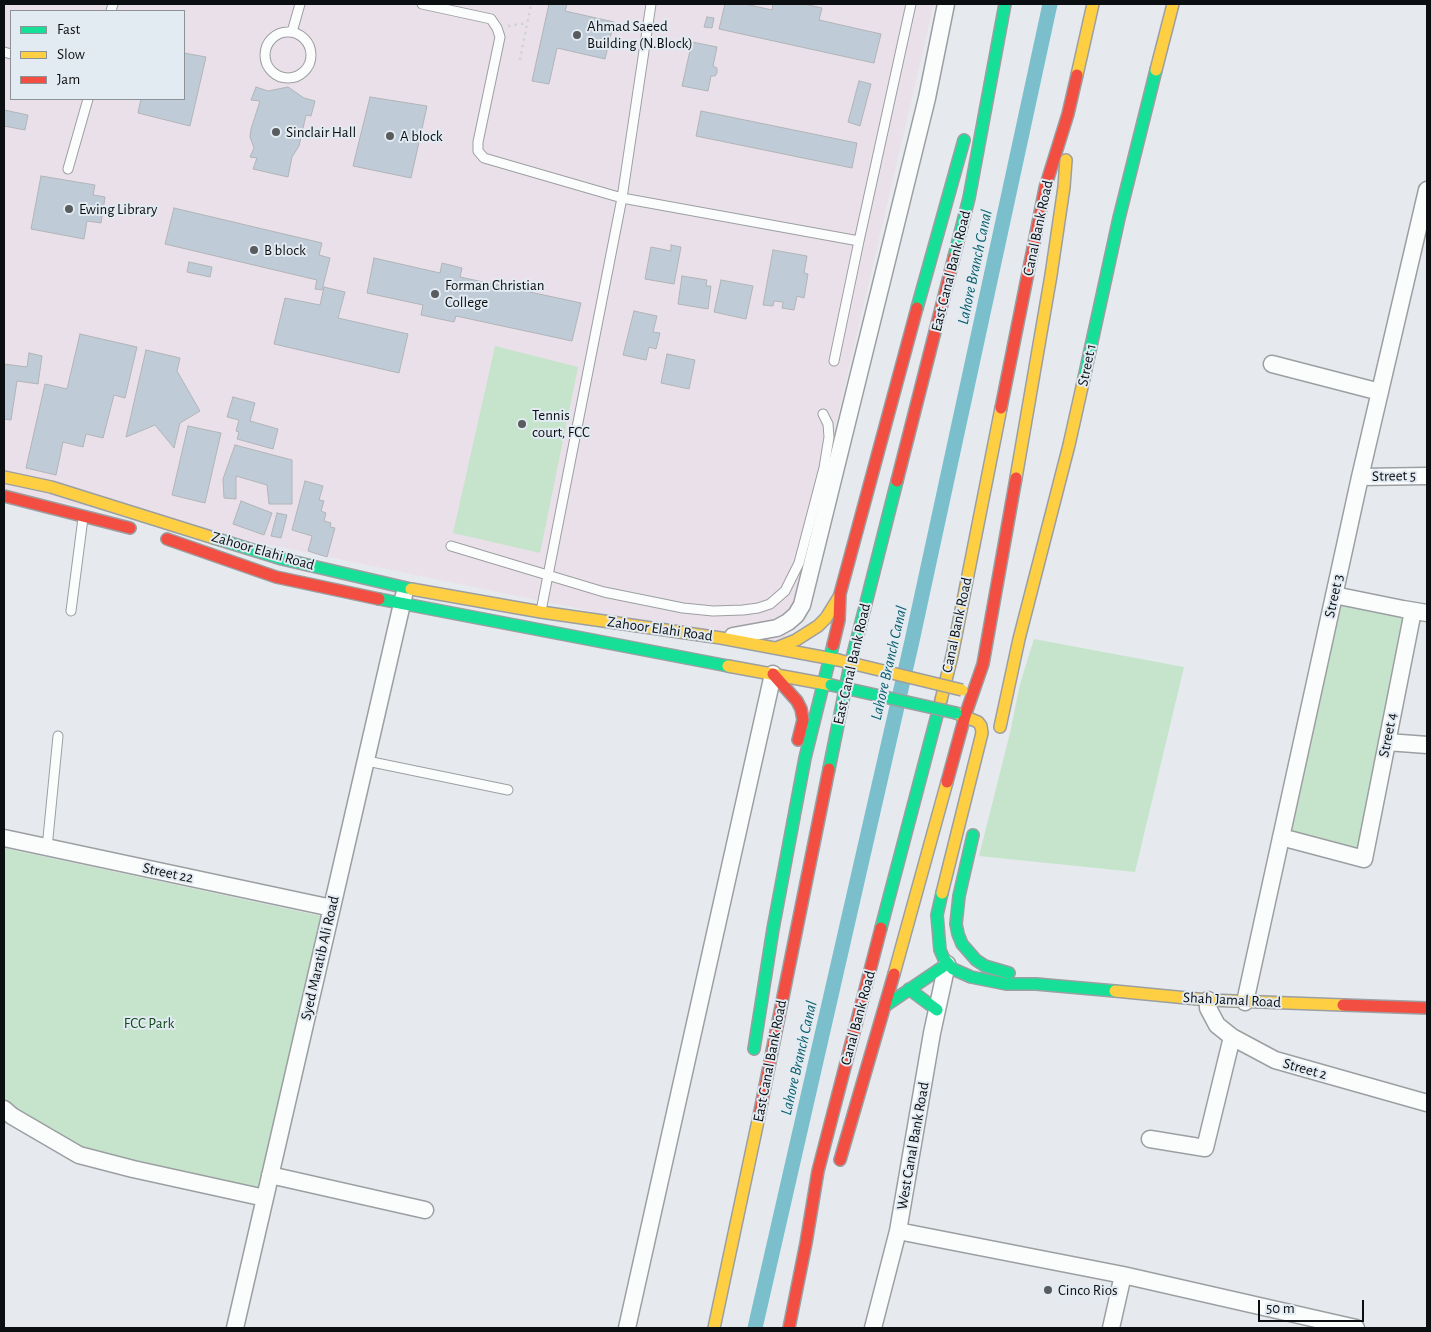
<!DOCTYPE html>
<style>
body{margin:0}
#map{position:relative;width:1431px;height:1332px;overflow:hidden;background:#e6eaee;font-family:"Alegreya Sans",sans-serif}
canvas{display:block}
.frame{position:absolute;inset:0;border:5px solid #0c0f11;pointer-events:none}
.legend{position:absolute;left:10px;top:10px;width:175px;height:90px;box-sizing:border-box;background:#e2eaf2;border:1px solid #8c9298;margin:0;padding:6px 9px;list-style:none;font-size:15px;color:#0c0f11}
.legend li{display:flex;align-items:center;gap:10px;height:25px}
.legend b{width:25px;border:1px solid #8c9298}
.scale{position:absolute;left:1258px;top:1300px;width:106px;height:22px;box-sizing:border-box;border:2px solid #0c0f11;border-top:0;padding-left:6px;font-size:15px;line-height:18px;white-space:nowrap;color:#0c0f11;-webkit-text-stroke:4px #e2eaf2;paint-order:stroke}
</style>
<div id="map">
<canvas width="1431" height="1332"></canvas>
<div class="frame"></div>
<ul class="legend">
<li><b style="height:6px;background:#16e098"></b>Fast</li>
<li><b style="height:6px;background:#ffcf43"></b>Slow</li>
<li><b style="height:6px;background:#f24e42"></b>Jam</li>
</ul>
<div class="scale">50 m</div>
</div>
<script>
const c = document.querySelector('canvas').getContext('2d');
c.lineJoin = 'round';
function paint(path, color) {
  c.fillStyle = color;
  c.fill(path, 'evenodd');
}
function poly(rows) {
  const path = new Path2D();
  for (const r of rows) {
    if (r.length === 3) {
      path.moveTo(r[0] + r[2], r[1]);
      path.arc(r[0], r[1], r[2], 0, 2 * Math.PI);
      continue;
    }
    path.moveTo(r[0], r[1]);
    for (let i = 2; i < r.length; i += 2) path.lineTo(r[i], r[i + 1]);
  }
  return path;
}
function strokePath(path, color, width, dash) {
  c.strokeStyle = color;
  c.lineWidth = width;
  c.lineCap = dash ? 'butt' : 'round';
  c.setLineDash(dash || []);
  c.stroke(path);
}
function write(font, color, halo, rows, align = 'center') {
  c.font = font + ' "Alegreya Sans",sans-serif';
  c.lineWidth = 4;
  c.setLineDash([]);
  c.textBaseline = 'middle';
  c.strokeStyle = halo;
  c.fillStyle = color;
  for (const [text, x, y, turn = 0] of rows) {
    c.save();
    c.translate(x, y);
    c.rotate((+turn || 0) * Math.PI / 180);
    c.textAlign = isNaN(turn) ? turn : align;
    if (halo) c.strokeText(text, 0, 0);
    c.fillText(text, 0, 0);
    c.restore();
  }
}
paint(poly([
 [4,4,934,4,783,651,4,490],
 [11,11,184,11,184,99,11,99]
]), '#eae0e9');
paint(poly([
 [495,346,578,367,540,553,453,533],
 [1334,595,1413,611,1364,859,1281,837],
 [1034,639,1184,667,1135,872,979,856,1010,733,1020,684],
 [4,848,321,916,260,1190,111,1160,70,1146,4,1101]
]), '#c6e4cb');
strokePath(poly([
 [755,1328,912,641,1050,4]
]), '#7bbfcd', 15);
const building = poly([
 [549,4,567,4,565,11,614,22,605,59,557,48,549,84,532,81,549,4],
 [725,4,745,4,772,10,773,4,804,4,822,8,819,20,881,34,874,63,719,29,725,4],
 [707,17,714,18,712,28,704,27,707,17],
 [692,42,717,47,713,66,717,68,717,73,715,76,711,76,708,91,682,86,692,42],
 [184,53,206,57,190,126,138,113,141,99,184,99,184,53],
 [859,81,871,84,860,126,848,122,859,81],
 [256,87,268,91,288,87,304,98,315,101,311,116,306,115,299,146,292,157,288,177,253,169,257,158,250,157,254,148,250,137,251,129,260,101,251,100,256,87],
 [370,97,427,106,411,178,353,166,370,97],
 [4,110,28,115,25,130,4,126,4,110],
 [701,111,857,143,852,168,696,136,701,111],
 [41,176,95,185,93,195,105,197,101,223,87,221,84,239,31,229,41,176],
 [174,208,322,243,319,255,330,258,322,290,315,289,317,280,165,244,174,208],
 [671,245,681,247,674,284,645,279,651,247,671,251,671,245],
 [773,250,807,256,804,273,808,274,804,298,797,296,794,310,782,308,783,302,774,301,773,306,763,305,773,250],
 [374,258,440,273,442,263,462,268,460,277,581,303,572,341,456,316,454,322,421,315,423,305,367,293,374,258],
 [189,262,212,267,210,277,187,272,189,262],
 [682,276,707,280,706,286,711,286,708,309,678,304,682,276],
 [721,280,753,286,746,319,714,312,721,280],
 [324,287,345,292,338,318,408,334,399,373,274,344,285,298,320,305,324,287],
 [634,311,657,316,653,332,660,333,656,349,649,347,646,360,623,355,634,311],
 [80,334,137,347,125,398,114,395,103,438,86,434,83,447,63,442,56,475,26,468,45,384,67,389,80,334],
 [146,350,180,358,177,371,200,411,180,423,174,448,155,425,126,437,146,350],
 [29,353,42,356,38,384,17,381,11,420,4,419,4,364,27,367,29,353],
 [667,354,695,360,689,389,661,383,667,354],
 [233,397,255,403,250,421,278,429,273,449,237,439,239,432,236,431,239,420,227,417,233,397],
 [188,426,221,433,205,503,172,495,188,426],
 [235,445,292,460,292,504,269,504,267,485,236,476,236,499,224,498,223,479,235,445],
 [305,481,323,486,319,500,324,501,321,511,326,513,324,521,331,523,330,527,335,528,327,557,308,551,312,536,292,530,305,481],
 [241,501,272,513,264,535,233,524,241,501],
 [277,513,287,515,281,538,271,536,277,513]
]);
paint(building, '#bfcbd7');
strokePath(building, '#b2b5b8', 1);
const lane = poly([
 [422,4,491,19,497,28,500,37,478,142,478,151,484,158,622,198,859,241,911,4],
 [111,11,113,4],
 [292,32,300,4],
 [288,55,23],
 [4,52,11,54],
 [68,169,88,99],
 [834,361,859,241],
 [451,546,604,592,683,608,713,611,743,610,758,608,770,604,785,591,799,563,824,468,829,437,828,424,823,414],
 [71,611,83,518],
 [541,611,622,198,651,4],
 [367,761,508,790],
 [47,848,58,736]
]);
const street = poly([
 [1272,364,1380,392],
 [1360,477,1427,476],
 [1334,595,1403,609,1427,613],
 [733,636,777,628,788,622,796,615,802,605,927,98,946,4],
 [1387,742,1427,745],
 [1281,837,1364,859,1413,611],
 [4,838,332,908],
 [1208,1000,1208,1008,1217,1025,1232,1037,1275,1060,1427,1103],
 [1245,1002,1360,477,1427,190],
 [4,1109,12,1116,79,1155,133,1169,265,1198],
 [1150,1139,1205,1148,1232,1037],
 [270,1175,425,1210],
 [898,1231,1123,1275,1356,1328],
 [235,1328,404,595],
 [627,1328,773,674],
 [873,1328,898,1231,932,1033,947,964],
 [1111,1328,1123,1275]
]);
const fast = poly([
 [954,257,969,198,1005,4],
 [917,308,964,140],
 [1084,378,1119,218,1156,70],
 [214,538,282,559,411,589],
 [379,599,728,666],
 [829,769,849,670,897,481],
 [973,835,959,896,956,924,958,934,962,944,976,960,985,966,1009,973],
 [942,893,937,915,940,950,944,959,953,969,971,977,1006,984,1036,984,1115,991],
 [881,928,941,700],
 [909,989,937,1010],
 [885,1006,947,964],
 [754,1049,773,929,805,758,833,645]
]);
const slow = poly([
 [1156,70,1173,4],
 [1077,75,1093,4],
 [4,477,51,487,214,538],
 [1016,478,1051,275,1064,187,1066,160],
 [411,589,541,612,721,638,838,660],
 [776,648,796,640,818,626,826,618,839,597],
 [728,666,831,685],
 [941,700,952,656,1001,408],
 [1000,727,1019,639,1069,445,1084,378],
 [942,893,982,733,981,726,978,722,956,713],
 [894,974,947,782],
 [1115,991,1208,1000,1343,1005],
 [714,1328,759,1116]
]);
const jam = poly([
 [1001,408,1045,188,1068,114,1077,75],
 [897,481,954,257],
 [4,496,130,528],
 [167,539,276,577,379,599],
 [833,645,839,620,840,594,917,308],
 [773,674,797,701,801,709,803,720,798,740],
 [947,782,965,716,983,664,1016,478],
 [1343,1005,1427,1008],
 [759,1116,829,769],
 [840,1160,894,974],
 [789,1328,806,1243,818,1171,881,928]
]);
strokePath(lane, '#9c9fa2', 11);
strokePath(street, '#9c9fa2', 19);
strokePath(fast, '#9c9fa2', 14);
strokePath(slow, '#9c9fa2', 14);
strokePath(jam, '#9c9fa2', 14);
strokePath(poly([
 [508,26,527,23],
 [520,60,531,4]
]), '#d2d3d4', 2.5, [2.5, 4]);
strokePath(lane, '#fbfcfc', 9);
strokePath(street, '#fbfcfc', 16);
strokePath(fast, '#16e098', 11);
strokePath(slow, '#ffcf43', 11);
strokePath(jam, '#f24e42', 11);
const fastBridge = poly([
 [831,685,956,713]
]);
const slowBridge = poly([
 [838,660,962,690]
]);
strokePath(fastBridge, '#9c9fa2', 14, []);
strokePath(slowBridge, '#9c9fa2', 14, []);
strokePath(fastBridge, '#16e098', 11);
strokePath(slowBridge, '#ffcf43', 11);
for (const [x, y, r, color] of [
 [577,35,5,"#585c5e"],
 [276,132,5,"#585c5e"],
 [390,136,5,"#585c5e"],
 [69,209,5,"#585c5e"],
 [254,250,5,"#585c5e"],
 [435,294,5,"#585c5e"],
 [522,424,5,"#585c5e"],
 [1048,1290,5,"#585c5e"]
]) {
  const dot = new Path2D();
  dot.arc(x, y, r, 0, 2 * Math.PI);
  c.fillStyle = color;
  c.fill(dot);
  strokePath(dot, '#e2eaf2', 2);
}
write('15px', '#0c0f11', '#e2eaf2', [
 ["Ahmad Saeed",587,26],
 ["Building (N.Block)",587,43],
 ["Sinclair Hall",286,132],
 ["A block",400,136],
 ["Ewing Library",79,209],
 ["B block",264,250],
 ["Forman Christian",445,285],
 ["College",445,302],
 ["Tennis",532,415],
 ["court, FCC",532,432],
 ["Cinco Rios",1058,1290]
], 'left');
write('15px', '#0c0f11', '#e2eaf2', [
 ["Canal Bank Road",1038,228,-78],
 ["East Canal Bank Road",951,271,-76],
 ["Street 1",1087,365,-78],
 ["Street 5",1394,476,-1],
 ["Zahoor Elahi Road",263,551,16],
 ["Street 3",1334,596,-78],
 ["Canal Bank Road",957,625,-78],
 ["Zahoor Elahi Road",660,629,8],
 ["East Canal Bank Road",852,664,-77],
 ["Street 4",1388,735,-79],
 ["Street 22",168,873,12],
 ["Syed Maratib Ali Road",320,958,-77],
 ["Shah Jamal Road",1232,1000,3],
 ["Canal Bank Road",858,1018,-75],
 ["East Canal Bank Road",770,1061,-79],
 ["Street 2",1305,1069,16],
 ["West Canal Bank Road",913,1146,-80]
]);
write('15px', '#114c1b', '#e2eaf2', [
 ["FCC Park",149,1023]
]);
write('italic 16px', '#0b5e6b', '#e2eaf2', [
 ["Lahore Branch Canal",975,267,-78],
 ["Lahore Branch Canal",889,663,-77],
 ["Lahore Branch Canal",799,1058,-77]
]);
</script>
